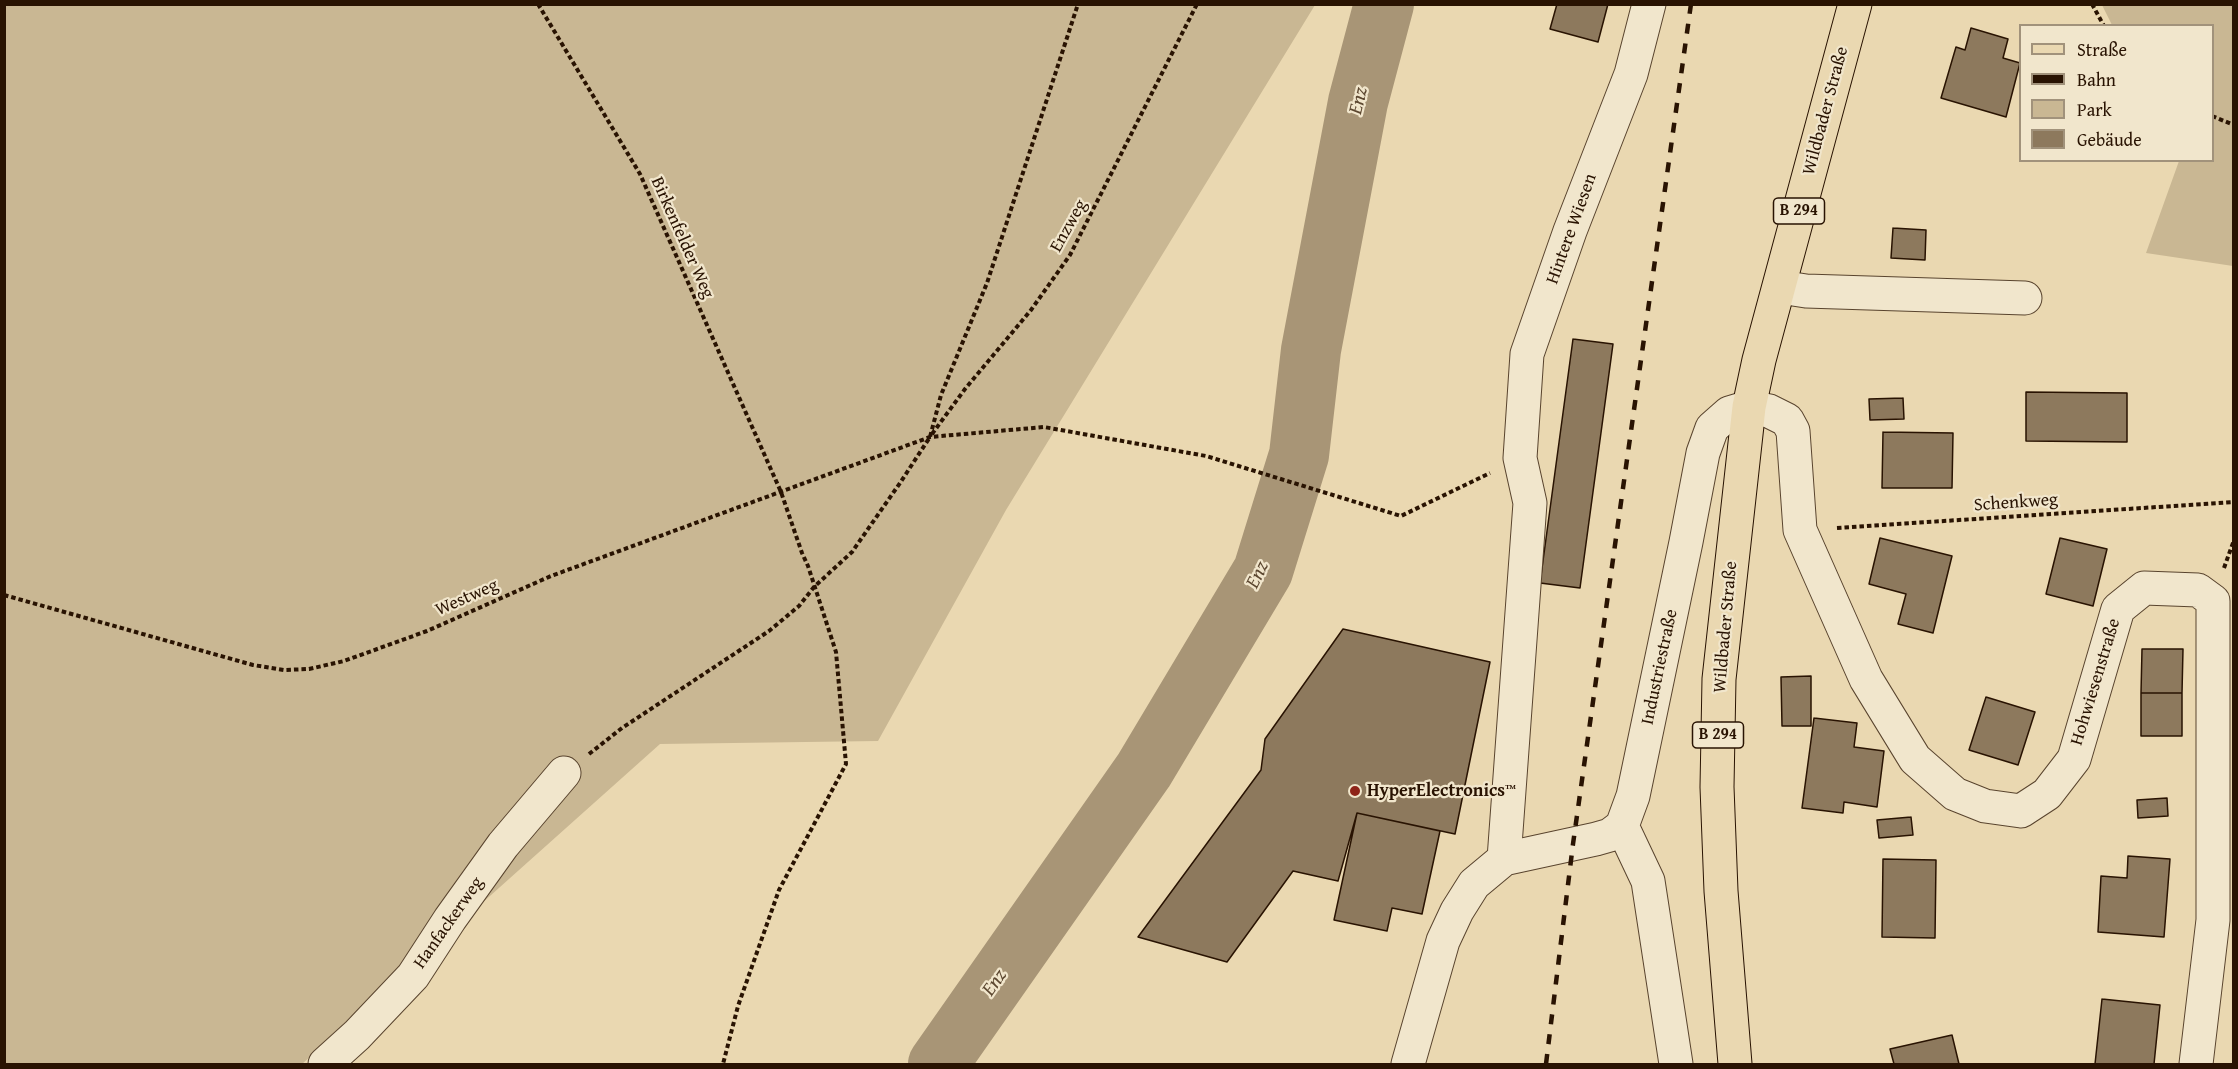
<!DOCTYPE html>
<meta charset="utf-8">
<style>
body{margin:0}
#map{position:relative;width:2238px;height:1069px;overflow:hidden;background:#ead8b1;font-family:"Gentium Book Plus",serif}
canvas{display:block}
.frame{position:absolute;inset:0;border:6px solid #291302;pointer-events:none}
.legend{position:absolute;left:2019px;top:24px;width:195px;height:138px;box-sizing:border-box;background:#f1e6cc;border:2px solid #a1927b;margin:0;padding:8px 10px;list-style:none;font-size:18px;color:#291302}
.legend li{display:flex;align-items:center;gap:12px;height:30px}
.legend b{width:30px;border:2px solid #a1927b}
</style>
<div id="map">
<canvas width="2238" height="1069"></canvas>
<div class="frame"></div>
<ul class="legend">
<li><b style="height:8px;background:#ead8b1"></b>Straße</li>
<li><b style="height:8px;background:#291302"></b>Bahn</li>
<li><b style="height:16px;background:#c9b793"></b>Park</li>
<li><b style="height:16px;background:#8d795d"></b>Gebäude</li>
</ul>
</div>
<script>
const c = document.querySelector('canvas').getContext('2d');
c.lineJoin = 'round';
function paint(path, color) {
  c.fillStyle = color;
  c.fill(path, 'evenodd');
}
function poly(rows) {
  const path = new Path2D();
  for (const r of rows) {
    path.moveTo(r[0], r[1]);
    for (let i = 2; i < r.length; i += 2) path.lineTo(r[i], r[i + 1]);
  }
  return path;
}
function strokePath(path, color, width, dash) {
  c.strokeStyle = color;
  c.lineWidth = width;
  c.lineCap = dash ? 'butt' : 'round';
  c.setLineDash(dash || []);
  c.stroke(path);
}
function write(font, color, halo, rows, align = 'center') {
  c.font = font + ' "Gentium Book Plus",serif';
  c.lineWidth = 4.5;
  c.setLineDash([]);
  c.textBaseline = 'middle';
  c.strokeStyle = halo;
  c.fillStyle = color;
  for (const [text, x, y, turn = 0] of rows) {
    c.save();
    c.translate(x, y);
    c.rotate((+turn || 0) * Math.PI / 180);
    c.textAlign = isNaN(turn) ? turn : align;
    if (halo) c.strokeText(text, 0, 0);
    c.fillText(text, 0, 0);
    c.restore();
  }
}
paint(poly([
 [5,5,1315,5,1006,510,878,741,660,744,302,1064,5,1064],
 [2102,5,2233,5,2233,266,2146,253,2179,161,2212,160,2212,26,2112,25]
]), '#c9b793');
strokePath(poly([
 [938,1064,1144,770,1263,571,1299,455,1311,350,1358,102,1384,4]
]), '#a89576', 60);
const building = poly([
 [1557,4,1608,4,1598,42,1550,29,1557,4],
 [1971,28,2008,39,2003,58,2020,63,2006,117,1941,98,1956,47,1965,50,1971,28],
 [1893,228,1926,230,1925,260,1891,258,1893,228],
 [1573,339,1613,344,1580,588,1540,583,1573,339],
 [2026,392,2127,393,2127,442,2026,441,2026,392],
 [1903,398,1904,419,1870,420,1869,399,1903,398],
 [1883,432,1953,433,1952,488,1882,488,1883,432],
 [1880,538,1952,556,1933,633,1898,624,1906,594,1869,584,1880,538],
 [2060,538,2107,549,2093,606,2046,594,2060,538],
 [1343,629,1490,662,1455,834,1357,813,1338,881,1293,871,1227,962,1138,937,1261,770,1265,739,1343,629],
 [2142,649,2183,649,2182,693,2141,693,2142,649],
 [1811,676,1811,726,1782,726,1781,677,1811,676],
 [2141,693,2182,693,2182,736,2141,736,2141,693],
 [1986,697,2035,712,2018,765,1969,750,1986,697],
 [1814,718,1857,723,1854,747,1884,751,1877,807,1844,802,1843,813,1802,808,1814,718],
 [2167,798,2168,816,2138,818,2137,800,2167,798],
 [1357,813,1440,831,1422,914,1392,908,1387,931,1334,920,1357,813],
 [1911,817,1913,835,1879,838,1877,820,1911,817],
 [2128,856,2170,859,2164,937,2098,932,2101,876,2127,878,2128,856],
 [1883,859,1936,860,1935,938,1882,937,1883,859],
 [2102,999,2160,1005,2154,1064,2095,1064,2102,999],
 [1952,1035,1959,1064,1894,1064,1890,1049,1952,1035]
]);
paint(building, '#8d795d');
strokePath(building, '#291302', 1.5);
const minor = poly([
 [1780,287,1806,291,2025,298],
 [1622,826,1648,881,1676,1064],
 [1504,859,1530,503,1520,458,1527,354,1570,231,1631,74,1649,4],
 [325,1064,357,1035,413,976,450,919,503,845,564,773],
 [1408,1064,1443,941,1457,911,1474,884,1504,859,1596,839,1610,835,1622,826,1633,796,1686,542,1703,453,1712,428,1729,413,1749,407,1769,411,1787,420,1793,431,1800,530,1866,679,1915,759,1955,794,1985,806,2021,811,2047,794,2074,759,2118,609,2144,588,2198,590,2213,601,2213,920,2196,1064]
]);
const major = poly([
 [1735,1064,1721,891,1717,787,1719,679,1749,407,1759,360,1855,4]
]);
strokePath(minor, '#59442e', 35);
strokePath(major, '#291302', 35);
strokePath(poly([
 [538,4,640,174,781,492,802,553,808,566,836,652,846,764,779,890,738,1006,723,1064],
 [2092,4,2104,26],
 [2212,116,2234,125],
 [932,434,965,389,1031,310,1070,255,1197,4],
 [1837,528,2234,502],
 [2224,568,2234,540],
 [4,595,253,665,284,670,309,669,344,661,427,631,551,576,930,437,1044,427,1206,456,1401,516,1490,473],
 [589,754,622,728,769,631,799,606,814,587,852,552,900,483,930,437,941,395,987,283,1078,4]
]), '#291302', 4, [4.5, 3]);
strokePath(minor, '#f1e6cc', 33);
strokePath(major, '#ead8b1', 33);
strokePath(poly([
 [1546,1064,1573,844,1691,4]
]), '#291302', 4.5, [10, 10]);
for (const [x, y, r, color] of [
 [1355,791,6,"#8f2418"]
]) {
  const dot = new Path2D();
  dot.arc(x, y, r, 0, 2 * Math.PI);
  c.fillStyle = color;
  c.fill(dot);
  strokePath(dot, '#f1e6cc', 2);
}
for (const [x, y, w] of [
 [1799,211,51],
 [1718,735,51]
]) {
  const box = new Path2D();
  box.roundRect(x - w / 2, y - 13, w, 26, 4.5);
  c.fillStyle = '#f1e6cc';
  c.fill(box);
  strokePath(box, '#291302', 1.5);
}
write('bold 16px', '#291302', null, [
 ["B 294",1799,211],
 ["B 294",1718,735]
]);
write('18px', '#291302', '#f1e6cc', [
 ["Wildbader Straße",1826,111,-75],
 ["Enzweg",1069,226,-61],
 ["Hintere Wiesen",1572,229,-70],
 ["Birkenfelder Weg",682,238,66],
 ["Schenkweg",2016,503,-4],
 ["Westweg",467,598,-24],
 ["Wildbader Straße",1726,627,-85],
 ["Industriestraße",1660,667,-78],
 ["Hohwiesenstraße",2096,682,-73],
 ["Hanfackerweg",449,923,-55]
]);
write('bold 18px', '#291302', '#f1e6cc', [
 ["HyperElectronics™",1367,791]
], 'left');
write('italic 20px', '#5c4730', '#f1e6cc', [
 ["Enz",1359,101,-77],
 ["Enz",1258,575,-64],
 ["Enz",995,983,-55]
]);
</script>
